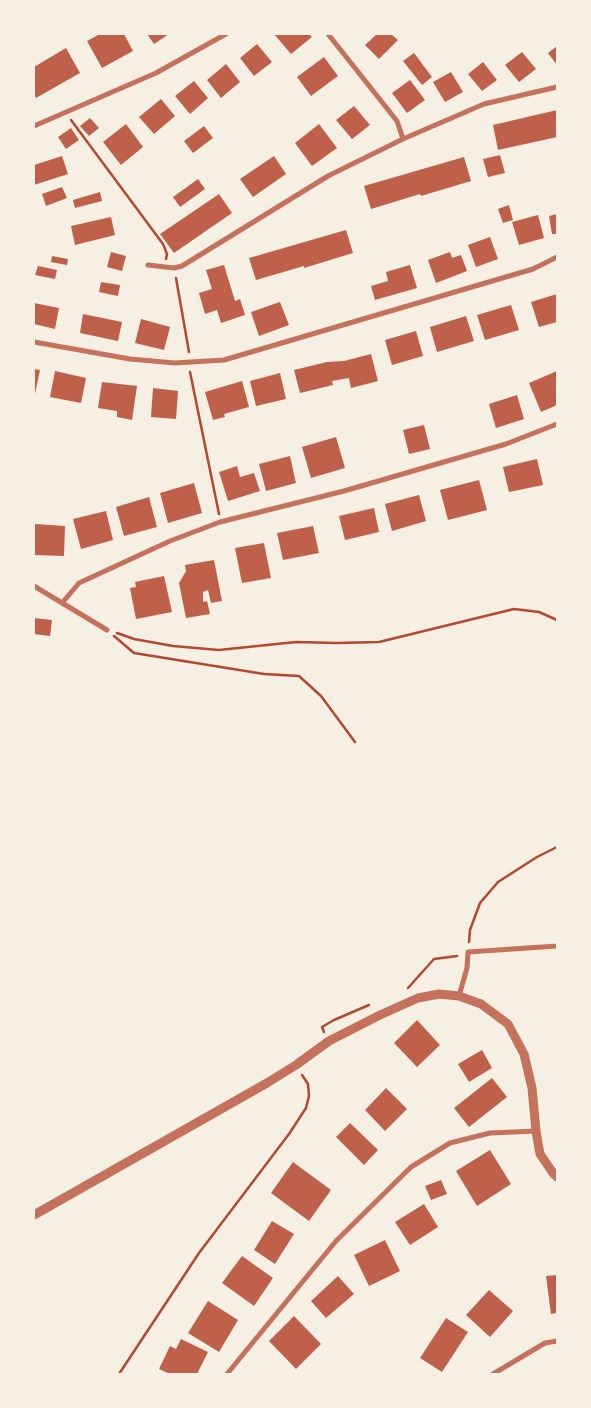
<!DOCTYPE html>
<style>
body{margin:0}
#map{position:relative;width:591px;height:1408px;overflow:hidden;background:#f6efe4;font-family:"Asap Condensed",sans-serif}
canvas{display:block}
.frame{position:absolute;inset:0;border:35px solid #f6efe4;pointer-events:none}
</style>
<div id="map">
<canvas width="591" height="1408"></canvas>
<div class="frame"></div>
</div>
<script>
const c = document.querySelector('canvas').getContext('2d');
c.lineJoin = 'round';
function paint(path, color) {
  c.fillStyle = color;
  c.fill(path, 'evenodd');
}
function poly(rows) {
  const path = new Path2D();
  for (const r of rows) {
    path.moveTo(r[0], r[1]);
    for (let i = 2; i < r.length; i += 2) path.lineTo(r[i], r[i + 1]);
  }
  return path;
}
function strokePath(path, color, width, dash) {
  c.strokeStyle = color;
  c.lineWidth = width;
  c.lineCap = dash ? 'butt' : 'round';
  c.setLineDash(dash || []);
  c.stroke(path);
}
paint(poly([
 [100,34,124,34,133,51,102,68,87,41],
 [147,34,169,34,154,44],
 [274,34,309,34,312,37,291,54],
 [377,34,391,34,398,40,379,59,365,45],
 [257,44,272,62,254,76,240,58],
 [557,46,557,65,548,53],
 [66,48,80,73,36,98,34,94,34,67],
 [522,52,536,69,519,82,505,65],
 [414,53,432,77,422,85,403,61],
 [324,57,338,76,311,96,297,77],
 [483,62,497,80,482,91,468,74],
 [226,64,240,82,221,98,207,80],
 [451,72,463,92,445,102,433,82],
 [410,80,425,100,407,113,392,93],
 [194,81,208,98,190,114,175,96],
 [161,99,175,116,154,134,139,117],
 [354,106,370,125,352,139,336,120],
 [557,110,557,137,498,150,493,125],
 [90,118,99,128,89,136,80,126],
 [126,124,143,147,121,165,103,142],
 [319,124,337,148,312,166,295,143],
 [204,126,213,138,193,153,184,141],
 [71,128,79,140,66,149,58,137],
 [500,155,505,173,488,177,483,159],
 [62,156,68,174,34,185,34,165],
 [274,156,286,174,253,197,240,179],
 [464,157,471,181,421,196,420,194,371,209,364,186],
 [198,179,205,189,180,207,173,197],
 [62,187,67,198,46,206,42,194],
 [100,192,102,201,75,208,73,200],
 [219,194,232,213,174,253,160,234],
 [509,205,513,220,503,223,498,209],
 [557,214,557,234,552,234,549,216],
 [538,215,544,238,519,245,512,222],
 [111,217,115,235,75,245,71,226],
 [346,230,353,253,304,268,304,266,256,280,249,258],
 [490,237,498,259,476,267,468,245],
 [111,252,126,256,122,271,107,267],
 [450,252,452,258,461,255,467,271,436,283,428,260],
 [52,256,68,259,67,265,51,262],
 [224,265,235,301,240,299,245,315,221,323,217,310,205,314,199,293,212,289,206,270],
 [410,265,417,288,375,300,371,286,388,281,386,272],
 [38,266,57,270,55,279,35,275],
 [101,282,120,285,118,296,99,292],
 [557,294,557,322,539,327,531,302],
 [280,302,289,325,259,336,251,312],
 [34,303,59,308,55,329,34,324],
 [511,305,519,330,485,340,477,315],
 [83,314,122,322,118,341,80,333],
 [466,316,474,341,437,352,430,327],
 [141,319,170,327,164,350,135,343],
 [416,331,423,356,392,365,385,340],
 [371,354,378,381,351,388,349,378,332,381,333,385,300,393,294,370,327,362,344,361],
 [34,369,40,370,35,394,34,394],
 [55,371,86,378,81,403,50,397],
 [557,371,557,405,541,412,529,383],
 [280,373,286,399,256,406,250,381],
 [242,381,249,407,224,414,225,417,213,420,205,392],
 [102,382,137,386,132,420,117,417,117,411,98,408],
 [153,388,178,391,176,419,151,417],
 [517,395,524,419,496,428,489,404],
 [424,425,430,449,409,454,403,430],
 [336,437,345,468,311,478,302,447],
 [290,456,296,483,266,491,259,464],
 [537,459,543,485,509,492,503,467],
 [237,466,240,477,254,473,260,491,228,501,219,472],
 [479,480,487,510,448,520,440,490],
 [194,483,202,513,168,523,160,493],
 [419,495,426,521,392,531,385,504],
 [149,497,157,527,124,536,116,507],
 [374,508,379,532,345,540,339,516],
 [106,511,113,540,81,549,73,519],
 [35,524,65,526,64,556,34,555],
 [313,526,319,553,283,560,277,533],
 [264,543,271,578,242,583,235,548],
 [214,560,222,601,211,603,208,590,203,592,203,602,207,601,210,614,186,618,179,583,186,571,185,565],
 [164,576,172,612,136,619,130,588,136,587,135,582],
 [34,618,52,620,50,636,34,634],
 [417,1020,440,1045,417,1067,394,1043],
 [482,1050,492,1068,469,1082,458,1064],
 [492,1078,507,1097,469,1127,454,1108],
 [386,1088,407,1109,385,1131,365,1110],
 [350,1123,378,1150,364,1165,336,1137],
 [490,1150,511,1184,477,1206,456,1171],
 [293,1162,331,1190,309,1221,271,1193],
 [441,1180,447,1194,431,1200,425,1186],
 [424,1204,438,1227,410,1245,395,1222],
 [272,1221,294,1234,275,1264,254,1250],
 [385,1240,400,1271,369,1286,354,1255],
 [242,1256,273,1278,254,1306,222,1283],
 [557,1275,557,1313,551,1314,546,1276],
 [338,1276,354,1294,326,1318,311,1301],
 [489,1290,513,1311,490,1337,466,1315],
 [208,1301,238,1320,219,1352,188,1333],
 [294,1316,321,1344,296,1369,269,1341],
 [446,1318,468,1332,442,1372,420,1358],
 [181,1339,208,1352,197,1374,170,1374,159,1369,170,1346,176,1349]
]), '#bf614a');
strokePath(poly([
 [71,120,163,244,167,254,166,259],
 [176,278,189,352],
 [190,372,219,514],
 [117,633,134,639,173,646,219,650,296,642,337,643,379,642,514,609,539,612,557,620],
 [114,636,134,653,264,674,299,676,321,696,355,742],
 [469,942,470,930,480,903,498,882,537,857,557,847],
 [408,988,434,959,457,956],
 [324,1032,322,1027,334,1020,369,1005],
 [119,1374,199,1253,289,1134,306,1108,309,1096,308,1084,302,1075]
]), '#b5482f', 2.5);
strokePath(poly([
 [328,34,397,121,403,139],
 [34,126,156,73,226,34],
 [148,265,174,268,182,266,328,176,403,139,484,104,557,87],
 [34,342,130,359,175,363,224,360,533,269,557,257],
 [34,586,107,630],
 [62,603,79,583,170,541,220,522,344,491,506,444,557,424],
 [459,996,467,968,468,952,557,946],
 [227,1374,336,1241,411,1167,450,1143,490,1133,536,1131],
 [493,1374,545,1343,557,1341]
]), '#c5725c', 5);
strokePath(poly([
 [34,1215,267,1083,296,1065,329,1041,380,1015,418,998,439,994,459,996,481,1004,508,1024,524,1054,532,1088,536,1131,540,1154,553,1173,557,1177]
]), '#c5725c', 9);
</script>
